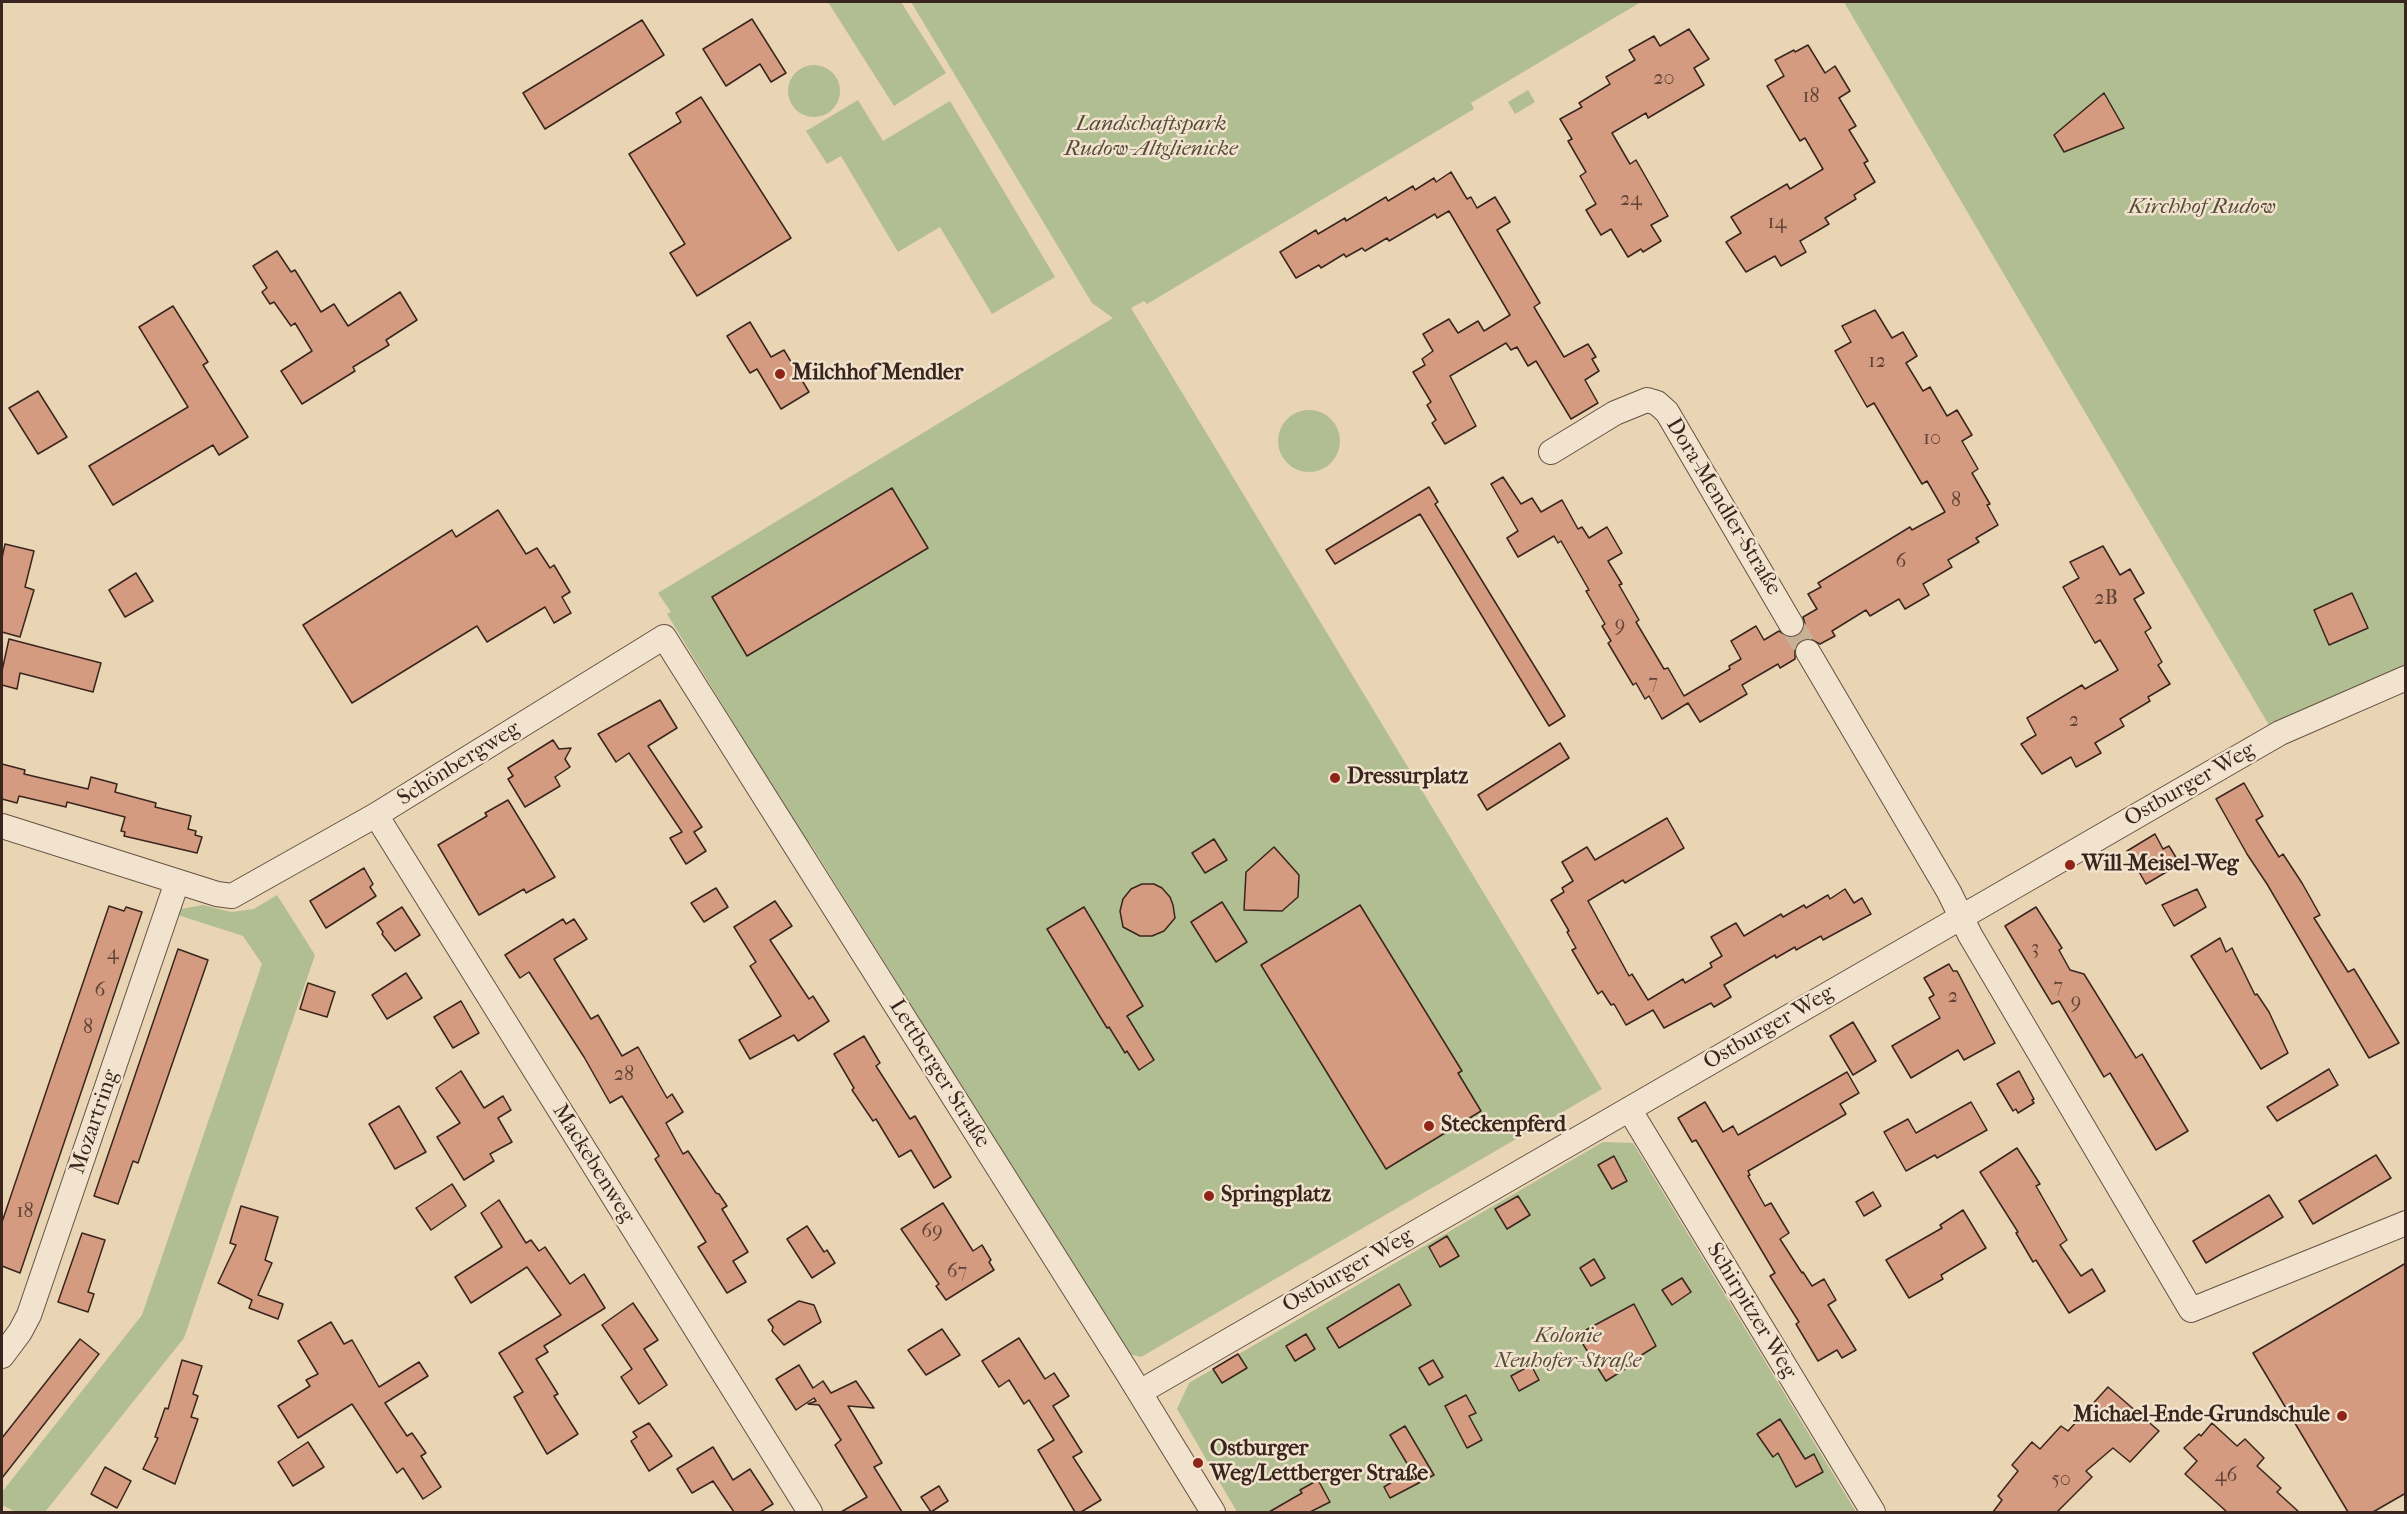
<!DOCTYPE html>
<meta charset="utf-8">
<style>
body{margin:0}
#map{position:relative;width:2407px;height:1514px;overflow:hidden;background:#e9d4b4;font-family:"IM FELL French Canon",serif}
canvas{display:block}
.frame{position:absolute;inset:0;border:3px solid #39251d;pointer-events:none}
</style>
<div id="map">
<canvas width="2407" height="1514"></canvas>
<div class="frame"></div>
</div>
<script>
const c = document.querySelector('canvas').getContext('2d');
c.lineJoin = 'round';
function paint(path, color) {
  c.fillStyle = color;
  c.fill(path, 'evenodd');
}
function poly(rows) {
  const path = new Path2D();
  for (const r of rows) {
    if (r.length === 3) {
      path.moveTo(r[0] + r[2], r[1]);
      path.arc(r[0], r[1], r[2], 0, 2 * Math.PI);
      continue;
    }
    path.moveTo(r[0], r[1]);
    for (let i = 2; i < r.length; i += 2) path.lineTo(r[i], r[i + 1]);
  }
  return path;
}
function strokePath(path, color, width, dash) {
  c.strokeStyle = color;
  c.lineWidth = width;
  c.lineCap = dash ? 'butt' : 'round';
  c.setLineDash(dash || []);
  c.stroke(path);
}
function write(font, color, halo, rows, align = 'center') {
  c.font = font + ' "IM FELL French Canon",serif';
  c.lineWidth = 5;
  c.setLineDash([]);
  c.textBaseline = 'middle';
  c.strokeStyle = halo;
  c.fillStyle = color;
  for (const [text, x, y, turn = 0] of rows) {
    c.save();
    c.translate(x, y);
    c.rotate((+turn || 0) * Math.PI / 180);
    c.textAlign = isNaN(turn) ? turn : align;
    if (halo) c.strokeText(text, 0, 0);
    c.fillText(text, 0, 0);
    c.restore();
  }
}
paint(poly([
 [828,2,901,2,946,73,894,106],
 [911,2,1641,2,1471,103,1474,109,1147,304,1144,301,1131,308,1602,1089,1141,1357,1129,1354,810,843,807,843,667,614,671,612,658,593,1113,318,1092,303],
 [1844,2,2405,2,2405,668,2270,727],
 [814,91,26],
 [1528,90,1535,102,1515,114,1508,102],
 [858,100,883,141,950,101,1055,277,992,314,940,227,898,252,841,156,827,164,806,131],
 [1309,441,31],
 [277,895,315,955,184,1338,45,1512,16,1512,2,1505,2,1492,142,1315,262,964,243,936,175,914,181,909,203,905,231,912,254,909],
 [1603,1142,1633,1143,1856,1512,1237,1512,1177,1409,1189,1383]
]), '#b1be91');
const building = poly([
 [752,19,786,73,771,82,760,64,726,86,703,49,752,19],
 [642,20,664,55,545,129,523,93,642,20],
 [1689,29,1709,59,1694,68,1704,85,1648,118,1646,113,1612,133,1630,164,1636,160,1668,216,1651,225,1661,241,1643,252,1641,249,1628,257,1611,229,1601,235,1586,210,1596,204,1580,176,1586,172,1568,141,1572,139,1560,119,1582,107,1579,103,1610,84,1606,77,1635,60,1629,50,1654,36,1660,46,1689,29],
 [1808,45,1825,73,1835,66,1850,91,1839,98,1856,126,1849,130,1868,161,1864,163,1875,182,1854,195,1856,199,1825,218,1829,224,1800,241,1806,252,1781,266,1775,256,1746,272,1726,242,1741,233,1731,217,1787,184,1790,189,1823,169,1805,138,1800,141,1767,86,1784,76,1775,60,1794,50,1795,52,1808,45],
 [2104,93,2124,128,2064,152,2054,135,2104,93],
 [701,97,791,238,697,296,670,253,685,244,629,154,681,122,676,113,701,97],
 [1451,172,1467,199,1471,197,1477,208,1495,197,1510,222,1497,230,1540,303,1534,307,1564,357,1588,344,1596,357,1592,359,1599,371,1585,380,1598,403,1571,419,1536,361,1528,366,1517,347,1511,350,1506,343,1450,376,1476,426,1445,444,1432,423,1436,420,1427,405,1431,402,1413,372,1425,365,1422,359,1433,351,1423,334,1449,319,1458,333,1478,321,1484,331,1510,315,1449,211,1437,218,1435,214,1389,241,1387,238,1365,251,1362,248,1346,257,1344,254,1321,268,1319,265,1296,278,1280,252,1316,230,1318,234,1345,218,1346,221,1386,197,1388,201,1413,186,1415,190,1434,178,1436,182,1451,172],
 [277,251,291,272,295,270,321,312,334,304,348,326,400,292,417,320,386,340,389,345,353,367,355,371,302,404,281,371,312,351,295,323,291,326,274,302,270,304,262,292,267,288,253,266,277,251],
 [173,306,208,362,203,365,248,437,219,455,213,445,113,505,89,466,188,407,139,327,173,306],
 [1875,310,1892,338,1903,332,1917,356,1906,363,1923,391,1930,387,1947,416,1957,410,1972,435,1962,441,1978,469,1972,473,1990,504,1987,505,1998,525,1976,538,1979,542,1948,560,1952,567,1923,584,1929,595,1905,609,1899,599,1870,616,1866,610,1832,631,1835,636,1820,644,1808,638,1801,639,1795,646,1795,659,1780,668,1778,664,1742,685,1747,694,1700,722,1688,703,1662,719,1649,696,1645,699,1636,683,1633,685,1608,643,1611,641,1602,626,1605,624,1586,591,1589,590,1561,541,1558,543,1554,536,1518,557,1507,538,1518,531,1491,484,1503,477,1521,504,1532,498,1541,512,1562,500,1578,529,1582,527,1589,538,1607,527,1622,553,1608,561,1622,584,1619,585,1639,620,1636,622,1664,669,1668,668,1684,696,1730,669,1729,666,1741,659,1731,641,1756,626,1764,640,1779,631,1791,638,1799,636,1805,624,1803,617,1817,609,1808,594,1821,587,1818,583,1910,527,1912,530,1945,512,1927,481,1922,484,1874,403,1867,407,1835,351,1851,342,1842,326,1875,310],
 [750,322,771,357,784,350,809,392,781,409,757,369,750,373,727,336,750,322],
 [38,391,67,437,38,454,9,408,38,391],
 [1429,487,1438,502,1435,504,1565,716,1549,726,1420,514,1335,564,1326,550,1429,487],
 [892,488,928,548,747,656,712,597,892,488],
 [498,510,526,554,537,548,550,568,554,565,570,592,562,597,571,613,554,623,545,607,487,642,477,626,352,703,303,625,452,530,456,537,498,510],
 [5,544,34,551,25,587,34,590,20,637,2,632,2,558,5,544],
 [2103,546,2120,575,2130,569,2144,593,2134,599,2151,628,2145,632,2162,662,2158,665,2170,684,2148,697,2150,701,2120,719,2124,726,2095,743,2101,753,2076,767,2071,757,2042,774,2021,744,2036,735,2027,718,2082,685,2085,689,2118,670,2100,640,2095,643,2063,587,2079,578,2070,562,2103,546],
 [136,573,153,601,125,617,109,590,136,573],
 [2352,593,2368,628,2329,645,2314,610,2352,593],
 [9,639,101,663,93,692,20,673,17,689,2,685,2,671,9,639],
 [660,700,677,728,648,746,702,827,694,832,706,851,686,864,670,838,682,832,629,753,616,762,598,734,660,700],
 [553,740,559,749,571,748,565,759,570,767,555,777,560,786,525,807,508,779,513,776,508,768,553,740],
 [1560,743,1569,758,1487,810,1478,795,1560,743],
 [2,764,25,770,24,774,88,789,91,777,117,784,115,792,156,803,155,807,191,816,188,829,196,831,195,835,202,837,197,853,124,836,125,832,121,831,125,817,67,802,66,807,19,796,17,803,2,799,2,764],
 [2244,783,2263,816,2256,820,2279,857,2283,854,2302,883,2320,915,2314,918,2348,972,2354,969,2399,1043,2369,1058,2267,884,2247,854,2216,799,2244,783],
 [508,800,555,877,526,893,524,889,479,915,438,845,487,816,485,813,508,800],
 [1667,818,1684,848,1625,883,1623,880,1588,901,1629,976,1632,974,1648,1000,1683,979,1685,983,1712,967,1710,963,1722,956,1711,937,1736,923,1744,936,1781,914,1783,917,1804,905,1806,908,1828,895,1830,899,1845,889,1854,903,1862,898,1871,914,1823,940,1821,936,1796,950,1795,947,1776,958,1775,955,1751,969,1724,985,1731,997,1714,1007,1711,1003,1664,1028,1653,1010,1626,1025,1614,1004,1611,1005,1602,991,1598,994,1572,950,1576,948,1567,932,1569,931,1551,900,1564,892,1562,888,1573,881,1562,862,1587,847,1595,860,1667,818],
 [2155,834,2163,849,2169,846,2180,864,2146,884,2127,851,2155,834],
 [1214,839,1227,860,1205,873,1192,853,1214,839],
 [1274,847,1299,875,1298,897,1282,911,1244,910,1246,872,1274,847],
 [364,868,373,884,370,887,376,896,326,928,310,901,364,868],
 [1142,884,1154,884,1162,888,1170,897,1173,905,1175,918,1164,931,1152,936,1140,936,1123,927,1120,911,1123,899,1131,889,1142,884],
 [716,888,728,907,704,922,691,903,716,888],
 [2197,889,2206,907,2174,926,2162,905,2197,889],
 [775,901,792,926,770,940,809,999,813,996,829,1021,798,1041,794,1035,750,1059,739,1040,781,1016,750,966,756,962,734,927,775,901],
 [1222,902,1247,942,1216,962,1191,922,1222,902],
 [1360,905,1462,1071,1458,1073,1481,1111,1386,1169,1261,965,1360,905],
 [109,906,124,911,126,907,142,912,20,1273,2,1266,2,1222,109,906],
 [402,907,420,935,395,951,382,934,383,932,377,923,402,907],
 [1084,907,1143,1006,1127,1016,1154,1060,1139,1070,1127,1051,1125,1053,1109,1027,1107,1028,1047,929,1084,907],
 [2036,907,2062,948,2059,950,2070,970,2084,974,2136,1058,2142,1054,2188,1131,2156,1150,2110,1073,2104,1077,2059,1001,2052,1004,2005,926,2036,907],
 [563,919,566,924,574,919,587,939,554,959,591,1019,598,1015,622,1056,638,1047,667,1098,672,1094,683,1112,666,1123,683,1154,688,1151,716,1193,719,1194,727,1206,722,1209,748,1252,733,1261,746,1282,727,1293,698,1247,706,1242,655,1159,659,1156,622,1096,610,1103,584,1057,529,972,520,978,505,955,563,919],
 [2220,938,2226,952,2232,948,2255,995,2257,994,2269,1012,2288,1053,2261,1069,2191,956,2220,938],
 [178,949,208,960,138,1163,133,1161,118,1204,94,1196,178,949],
 [1949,964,1953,971,1957,971,1995,1043,1964,1060,1958,1050,1911,1078,1892,1046,1940,1018,1929,998,1934,995,1924,978,1949,964],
 [406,973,422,998,387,1019,372,995,406,973],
 [308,983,335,992,327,1017,300,1009,308,983],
 [461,1001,479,1033,453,1048,434,1017,461,1001],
 [1853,1022,1876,1061,1853,1075,1830,1036,1853,1022],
 [864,1036,880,1063,876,1066,910,1119,915,1116,951,1177,934,1188,911,1150,899,1157,876,1119,873,1121,852,1090,854,1088,834,1054,864,1036],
 [2329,1069,2338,1085,2277,1121,2267,1107,2329,1069],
 [461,1071,484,1108,503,1096,511,1110,498,1118,512,1142,490,1154,494,1161,464,1180,437,1137,460,1123,436,1088,461,1071],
 [2019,1071,2034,1099,2032,1100,2034,1103,2018,1113,2016,1109,2013,1111,1997,1084,2019,1071],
 [1847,1072,1859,1093,1840,1104,1846,1114,1748,1171,1750,1175,1748,1176,1765,1206,1771,1203,1789,1233,1780,1239,1802,1273,1803,1272,1812,1286,1824,1279,1836,1300,1828,1305,1856,1350,1842,1358,1837,1350,1818,1361,1796,1324,1799,1322,1770,1276,1775,1273,1696,1140,1692,1142,1678,1118,1705,1102,1723,1132,1733,1126,1738,1135,1847,1072],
 [1971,1102,1987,1130,1937,1158,1935,1155,1906,1171,1884,1132,1908,1119,1916,1133,1971,1102],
 [399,1106,426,1152,395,1169,369,1124,399,1106],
 [2017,1148,2040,1184,2036,1186,2067,1240,2060,1245,2081,1276,2092,1269,2105,1291,2069,1313,2036,1260,2033,1262,2016,1233,2018,1232,1980,1172,2017,1148],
 [2376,1155,2391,1178,2313,1224,2299,1201,2376,1155],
 [1614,1156,1627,1181,1612,1189,1598,1165,1614,1156],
 [452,1184,466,1206,431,1230,416,1208,452,1184],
 [1873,1192,1881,1206,1864,1216,1856,1202,1873,1192],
 [2269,1195,2283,1217,2206,1263,2193,1241,2269,1195],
 [1518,1196,1530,1215,1507,1229,1495,1209,1518,1196],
 [499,1200,526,1243,531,1240,539,1251,545,1247,570,1284,584,1274,605,1308,544,1346,548,1352,536,1359,558,1394,554,1396,578,1434,547,1454,514,1397,523,1392,499,1353,561,1315,527,1267,471,1303,455,1277,502,1247,481,1213,499,1200],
 [943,1203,973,1251,982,1245,991,1260,989,1262,994,1270,946,1300,936,1286,939,1284,901,1229,943,1203],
 [241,1206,278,1217,265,1260,272,1263,258,1295,283,1304,278,1319,249,1308,252,1300,218,1283,236,1245,230,1243,241,1206],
 [1963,1210,1986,1248,1941,1275,1943,1279,1909,1298,1886,1260,1942,1228,1940,1225,1963,1210],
 [807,1226,824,1252,827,1250,835,1263,812,1278,787,1239,807,1226],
 [82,1233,105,1240,88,1292,94,1294,88,1312,58,1302,82,1233],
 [1447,1236,1459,1256,1440,1267,1429,1247,1447,1236],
 [1594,1259,1605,1278,1591,1286,1580,1268,1594,1259],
 [2406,1263,2406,1493,2373,1512,2348,1512,2253,1353,2406,1263],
 [1682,1278,1691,1292,1672,1305,1662,1290,1682,1278],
 [1399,1284,1411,1305,1339,1348,1327,1328,1399,1284],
 [799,1301,814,1305,821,1322,784,1345,772,1331,773,1327,768,1320,799,1301],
 [633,1303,658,1340,644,1349,667,1385,639,1404,621,1377,632,1369,602,1325,633,1303],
 [1634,1304,1656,1346,1624,1366,1625,1369,1606,1381,1581,1341,1587,1337,1584,1331,1634,1304],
 [331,1322,344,1344,352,1340,379,1387,419,1362,428,1376,385,1403,407,1436,412,1433,426,1453,421,1456,441,1487,423,1499,403,1468,397,1473,352,1404,298,1438,278,1406,310,1386,306,1380,318,1374,298,1341,331,1322],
 [942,1329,960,1355,926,1375,908,1350,942,1329],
 [1306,1334,1315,1349,1295,1361,1286,1346,1306,1334],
 [1019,1338,1045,1379,1054,1373,1069,1396,1053,1406,1082,1452,1073,1457,1101,1500,1081,1512,1075,1512,1038,1450,1054,1440,1029,1400,1024,1404,1009,1380,999,1387,982,1361,1019,1338],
 [80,1339,99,1354,2,1478,2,1438,80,1339],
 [1238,1354,1247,1368,1222,1383,1213,1369,1238,1354],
 [182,1360,202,1366,193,1394,198,1396,191,1417,198,1419,175,1484,143,1469,158,1438,155,1437,165,1408,168,1409,182,1360],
 [1433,1360,1443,1377,1429,1385,1419,1368,1433,1360],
 [799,1365,813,1388,823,1381,831,1393,856,1381,874,1408,848,1406,882,1463,874,1467,902,1512,841,1512,867,1497,835,1445,841,1440,819,1405,808,1404,816,1401,814,1398,796,1410,776,1379,799,1365],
 [1531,1365,1539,1380,1519,1391,1511,1376,1531,1365],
 [2108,1387,2159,1431,2130,1462,2113,1448,2086,1471,2092,1477,2057,1512,1993,1512,2002,1500,1998,1496,2018,1471,2012,1465,2032,1442,2040,1449,2061,1426,2068,1431,2108,1387],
 [1466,1395,1476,1413,1469,1416,1482,1440,1467,1448,1445,1406,1466,1395],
 [1780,1419,1805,1459,1814,1454,1823,1472,1796,1487,1778,1453,1773,1457,1757,1434,1780,1419],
 [649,1423,672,1456,649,1471,631,1441,637,1437,633,1432,649,1423],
 [2212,1423,2237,1446,2245,1439,2264,1458,2257,1466,2281,1488,2277,1492,2299,1512,2227,1512,2185,1474,2197,1461,2184,1448,2199,1434,2201,1436,2212,1423],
 [1405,1426,1434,1475,1390,1498,1384,1487,1411,1470,1390,1435,1405,1426],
 [308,1442,324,1467,293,1486,278,1462,308,1442],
 [713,1447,733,1480,750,1469,773,1504,760,1512,734,1512,713,1481,692,1493,677,1469,713,1447],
 [105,1467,131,1481,117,1508,91,1494,105,1467],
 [1318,1480,1330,1502,1310,1512,1269,1512,1302,1493,1300,1490,1318,1480],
 [939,1486,948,1501,931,1512,921,1497,939,1486]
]);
paint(building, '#d49b80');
strokePath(building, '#39251d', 1.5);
strokePath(poly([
 [1791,624,1808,652]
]), '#c6b196', 24, [24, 12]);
const minor = poly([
 [1551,452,1615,413,1647,400,1657,403,1667,412,1791,624],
 [1808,652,1949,892,1970,935,2191,1310,2406,1223],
 [376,815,810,1512],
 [2,826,217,894,232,896,376,815,664,637,1127,1372,1213,1512],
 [1629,1109,1873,1512],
 [2,1356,20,1332,29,1315,177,882],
 [1140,1392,2280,733,2406,678]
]);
strokePath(minor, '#655143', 26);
strokePath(minor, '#f1e3ce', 24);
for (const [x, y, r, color] of [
 [780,374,6,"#8f2418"],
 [1335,778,6,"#8f2418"],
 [2070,865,6,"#8f2418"],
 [1429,1126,6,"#8f2418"],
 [1209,1196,6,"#8f2418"],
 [2342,1416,6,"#8f2418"],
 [1198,1463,6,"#8f2418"]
]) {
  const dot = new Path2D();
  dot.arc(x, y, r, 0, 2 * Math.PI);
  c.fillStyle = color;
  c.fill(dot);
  strokePath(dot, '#f1e3ce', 2);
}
write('20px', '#604236', null, [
 ["20",1664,79],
 ["18",1811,97],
 ["24",1631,200],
 ["14",1777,223],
 ["12",1877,362],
 ["10",1932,439],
 ["8",1956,501],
 ["6",1901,562],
 ["2B",2106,599],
 ["9",1620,626],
 ["7",1653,683],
 ["2",2074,721],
 ["3",2035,949],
 ["4",113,954],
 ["7",2058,987],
 ["6",100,991],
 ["2",1953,997],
 ["9",2076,1003],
 ["8",88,1028],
 ["28",624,1075],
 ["18",25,1212],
 ["69",932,1232],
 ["67",957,1272],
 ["46",2226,1476],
 ["50",2061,1480]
]);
write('italic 22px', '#574b3a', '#f1e3ce', [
 ["Landschaftspark",1151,125],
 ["Rudow-Altglienicke",1151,150],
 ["Kirchhof Rudow",2202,208],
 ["Kolonie",1568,1337],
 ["Neuhofer-Straße",1568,1362]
]);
write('bold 22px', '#39251d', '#f1e3ce', [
 ["Milchhof Mendler",792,374],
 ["Dressurplatz",1347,778],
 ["Will-Meisel-Weg",2082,865],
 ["Steckenpferd",1441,1126],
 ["Springplatz",1221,1196],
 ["Michael-Ende-Grundschule",2330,1416,"right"],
 ["Ostburger",1210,1450],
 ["Weg/Lettberger Straße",1210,1475]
], 'left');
write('22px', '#39251d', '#f1e3ce', [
 ["Dora-Mendler-Straße",1723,507,59],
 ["Schönbergweg",459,764,-32],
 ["Ostburger Weg",2190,785,-30],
 ["Ostburger Weg",1769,1028,-30],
 ["Lettberger Straße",939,1074,58],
 ["Mozartring",95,1122,-71],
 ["Mackebenweg",593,1164,58],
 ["Ostburger Weg",1348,1271,-30],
 ["Schirpitzer Weg",1751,1311,59]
]);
</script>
